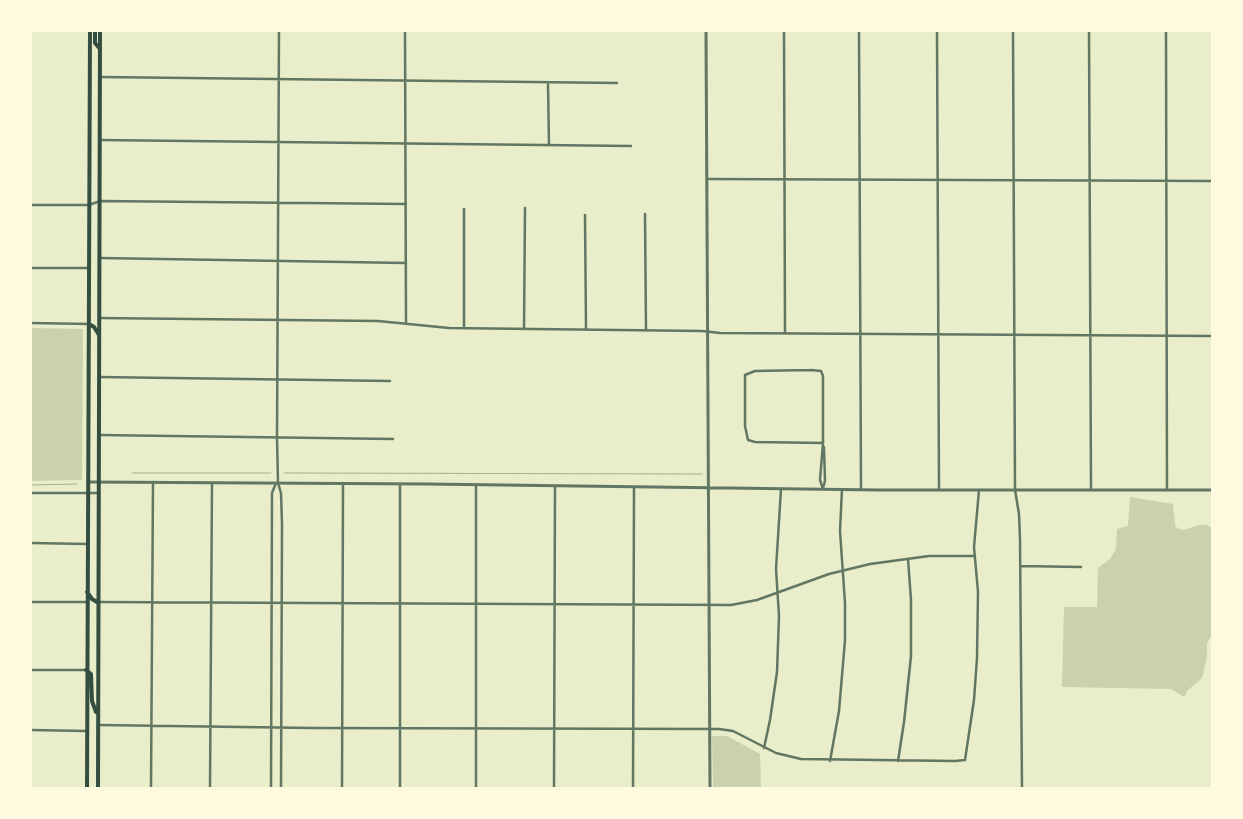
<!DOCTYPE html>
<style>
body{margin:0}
#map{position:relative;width:1243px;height:819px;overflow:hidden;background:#e9edc9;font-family:"DejaVu Sans",sans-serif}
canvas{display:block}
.frame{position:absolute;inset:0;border:32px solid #fefae0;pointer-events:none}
</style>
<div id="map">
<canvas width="1243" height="819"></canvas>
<div class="frame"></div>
</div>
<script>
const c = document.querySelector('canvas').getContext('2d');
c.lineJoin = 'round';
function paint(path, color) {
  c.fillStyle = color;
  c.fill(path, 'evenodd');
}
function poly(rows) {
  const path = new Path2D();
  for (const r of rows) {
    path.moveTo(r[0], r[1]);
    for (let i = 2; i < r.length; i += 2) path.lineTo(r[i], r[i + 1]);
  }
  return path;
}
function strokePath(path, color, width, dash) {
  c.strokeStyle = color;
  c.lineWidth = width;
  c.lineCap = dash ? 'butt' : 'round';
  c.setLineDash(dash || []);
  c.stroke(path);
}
paint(poly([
 [31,328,83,329,82,480,31,481],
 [1130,497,1173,504,1175,525,1178,529,1183,530,1200,525,1206,525,1212,528,1212,635,1207,643,1207,658,1202,678,1187,691,1184,697,1171,689,1062,687,1064,607,1097,607,1098,568,1110,559,1116,549,1117,529,1128,526],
 [712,736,727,736,760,754,761,788,713,788]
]), '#cad2ad');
strokePath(poly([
 [133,473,271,473],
 [284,473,702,474],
 [31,485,77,484]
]), '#a3b18a', 1);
strokePath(poly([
 [279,31,277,437,278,483,281,493,282,524,281,788],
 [405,31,406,323],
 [784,31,785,333],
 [859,31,861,489],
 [937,31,939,490],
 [1013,31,1015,490,1019,514,1020,539,1022,788],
 [1089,31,1091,490],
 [1166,31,1167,490],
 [101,77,617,83],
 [548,84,549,145],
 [100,140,631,146],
 [707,179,1212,181],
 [31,205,89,205,100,201,406,204],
 [464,209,464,328],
 [645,214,646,330],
 [585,215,586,329],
 [100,258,406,263],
 [31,268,89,268],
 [99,318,378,321,449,328,702,331,720,333,1212,336],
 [31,323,89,324],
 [524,329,525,208],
 [811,370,821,371,823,376,823,443,755,442,748,440,745,426,745,375,755,371,811,370],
 [99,377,390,381],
 [99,435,393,439],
 [400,484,400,788],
 [823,488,825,481,824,447],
 [823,489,820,480,823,443],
 [31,493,98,493],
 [31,543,87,544],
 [1020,566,1081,567],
 [31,602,87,602],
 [99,602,731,605,757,600,829,574,870,564,929,556,974,556],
 [31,670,86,670],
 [99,725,313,728,719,729,733,731,776,753,801,759,955,761,965,760,974,700,977,658,978,592,974,547,979,490],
 [31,730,86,731],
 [764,748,770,720,777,672,779,616,776,569,781,489],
 [830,761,839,711,845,640,845,603,840,531,842,489],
 [898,761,904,722,911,656,911,600,908,559],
 [151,788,153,482],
 [210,788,212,483],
 [271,788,272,493,276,483],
 [342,788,343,484],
 [476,788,476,485],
 [554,788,555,486],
 [633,788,634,487]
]), '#617663', 2.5);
strokePath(poly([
 [706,31,710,788],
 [88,482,427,484,879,490,1212,490]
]), '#617663', 3);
strokePath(poly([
 [95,31,95,43,100,49],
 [89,324,94,327,99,335],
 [87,592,92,599,97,602],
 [86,670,91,674,92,701,96,712],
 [87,788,90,31],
 [98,788,100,31]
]), '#344e41', 4);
</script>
